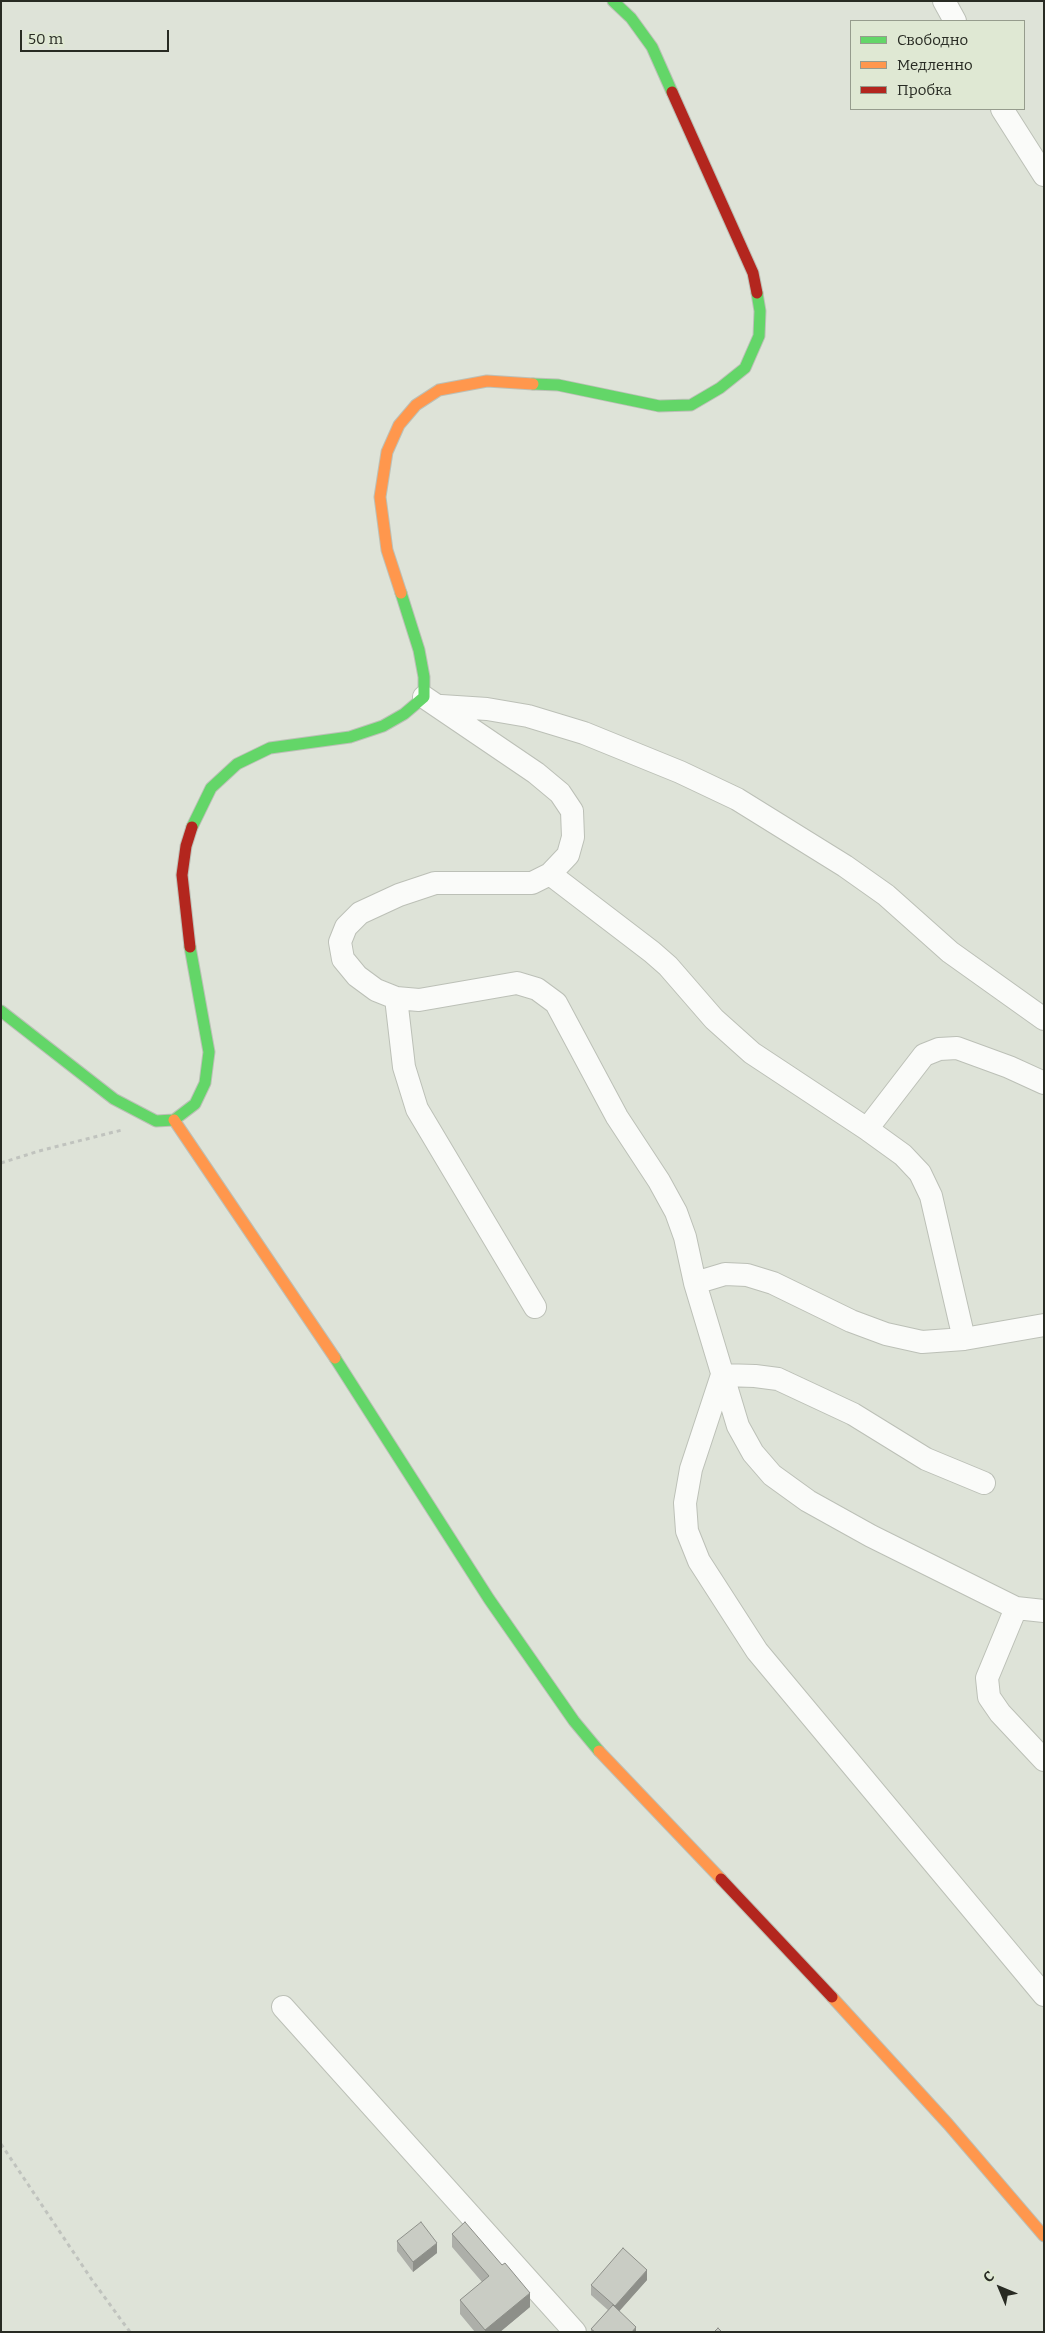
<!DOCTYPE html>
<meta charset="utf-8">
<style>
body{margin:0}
#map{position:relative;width:1045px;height:2333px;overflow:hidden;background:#dee3d8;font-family:Bitter,serif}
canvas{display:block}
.frame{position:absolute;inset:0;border:2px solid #282b23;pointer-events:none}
.legend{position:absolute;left:850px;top:20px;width:175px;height:90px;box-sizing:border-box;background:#dfe8d3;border:1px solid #969c8d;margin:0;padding:6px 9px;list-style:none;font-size:15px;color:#282b23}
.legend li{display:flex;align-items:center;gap:10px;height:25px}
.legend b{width:25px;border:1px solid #969c8d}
.north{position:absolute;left:975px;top:2263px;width:50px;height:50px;-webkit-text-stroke:4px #dfe8d3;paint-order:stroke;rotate:315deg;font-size:14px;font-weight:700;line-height:20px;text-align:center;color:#282b23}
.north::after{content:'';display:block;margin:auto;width:18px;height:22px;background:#282b23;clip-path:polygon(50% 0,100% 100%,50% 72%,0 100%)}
.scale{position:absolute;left:20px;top:30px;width:149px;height:22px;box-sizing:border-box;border:2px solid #282b23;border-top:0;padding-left:6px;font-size:15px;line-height:18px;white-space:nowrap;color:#282b23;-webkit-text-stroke:4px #dfe8d3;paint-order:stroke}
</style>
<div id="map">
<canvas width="1045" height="2333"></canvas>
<div class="frame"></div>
<ul class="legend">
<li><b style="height:6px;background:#63d668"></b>Свободно</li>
<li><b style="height:6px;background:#ff974d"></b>Медленно</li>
<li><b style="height:6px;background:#b3261e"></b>Пробка</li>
</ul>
<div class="north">С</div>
<div class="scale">50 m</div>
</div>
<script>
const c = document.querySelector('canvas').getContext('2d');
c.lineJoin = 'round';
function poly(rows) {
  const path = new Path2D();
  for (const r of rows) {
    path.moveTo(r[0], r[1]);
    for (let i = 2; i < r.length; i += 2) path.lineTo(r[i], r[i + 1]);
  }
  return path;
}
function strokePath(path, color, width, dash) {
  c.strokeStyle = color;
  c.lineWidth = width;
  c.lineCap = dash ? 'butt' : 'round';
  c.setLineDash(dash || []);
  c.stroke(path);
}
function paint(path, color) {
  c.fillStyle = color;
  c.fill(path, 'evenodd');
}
const street = poly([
 [944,1,955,21],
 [1002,109,1044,175],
 [424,697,536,773,560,793,572,811,573,837,568,855,550,874,532,883,435,883,399,895,360,913,346,927,340,942,343,959,357,976,376,990,396,998,419,1000,517,983,537,989,556,1003,617,1117,659,1181,676,1212,685,1237,695,1283],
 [441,706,487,709,528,716,584,733,680,772,737,799,845,866,886,895,950,952,1044,1019],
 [550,874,652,952,668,966,714,1019,752,1053,867,1129,903,1155,920,1173,931,1196,964,1339],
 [396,998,404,1067,417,1109,535,1307],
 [867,1129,924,1055,939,1049,957,1048,1009,1067,1044,1083],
 [984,1483,926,1459,853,1414,778,1379,755,1376,722,1375,691,1469,685,1503,687,1531,699,1561,757,1651,1044,1995],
 [1016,1608,871,1536,808,1501,772,1475,753,1453,738,1426,695,1283,725,1274,747,1275,773,1283,851,1321,886,1334,922,1342,964,1339,1044,1325],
 [1044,1611,1016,1608,987,1678,989,1697,1000,1713,1044,1760],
 [283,2007,575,2332]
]);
const fast = poly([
 [613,1,631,18,652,47,672,92],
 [533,384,558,385,659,406,691,405,720,388,745,368,759,336,760,311,757,293],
 [192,827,211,788,237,764,270,748,350,737,383,726,404,714,424,697,424,677,419,650,401,593],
 [1,1011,114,1099,156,1121,174,1120,195,1104,205,1083,209,1052,190,947],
 [335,1358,489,1599,574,1721,599,1751]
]);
const slow = poly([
 [401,593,387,550,380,497,387,452,399,425,416,405,439,390,487,381,533,384],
 [174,1120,335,1358],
 [599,1751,721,1879],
 [832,1997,948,2124,1044,2236]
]);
const jam = poly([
 [672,92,753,273,757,293],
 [190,947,182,875,186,846,192,827],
 [721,1879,832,1997]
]);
strokePath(street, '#bcc0b7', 24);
strokePath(fast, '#bcc0b7', 13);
strokePath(slow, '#bcc0b7', 13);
strokePath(jam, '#bcc0b7', 13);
strokePath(poly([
 [1,1163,39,1151,122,1130],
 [1,2144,92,2280,130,2332]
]), '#c0c3be', 3, [4, 4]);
strokePath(street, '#fafbf9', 22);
strokePath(fast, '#63d668', 11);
strokePath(slow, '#ff974d', 11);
strokePath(jam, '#b3261e', 11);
paint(poly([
 [452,2234,502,2265,530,2307,500,2332,475,2332,460,2314,460,2300,482,2282,452,2247],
 [397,2241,437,2253,413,2272,397,2251],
 [647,2280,619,2311,636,2332,591,2332,591,2329,608,2310,591,2295,591,2285]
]), '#adafa9');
paint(poly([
 [437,2243,437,2253,413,2272,413,2262],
 [647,2270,647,2280,615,2316,615,2306],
 [530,2293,530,2307,500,2332,485,2332,485,2330],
 [636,2327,636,2332,632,2332]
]), '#8d8f89');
const building = poly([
 [421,2222,437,2243,413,2262,397,2241,421,2222],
 [465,2222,502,2265,505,2263,530,2293,485,2330,460,2300,489,2276,452,2234,465,2222],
 [623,2248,647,2270,615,2306,591,2285,623,2248],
 [613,2305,636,2327,632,2332,595,2332,591,2329,613,2305],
 [718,2328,722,2332,714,2332,718,2328]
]);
paint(building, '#c9ccc4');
strokePath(building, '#8d8f89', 1);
</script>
